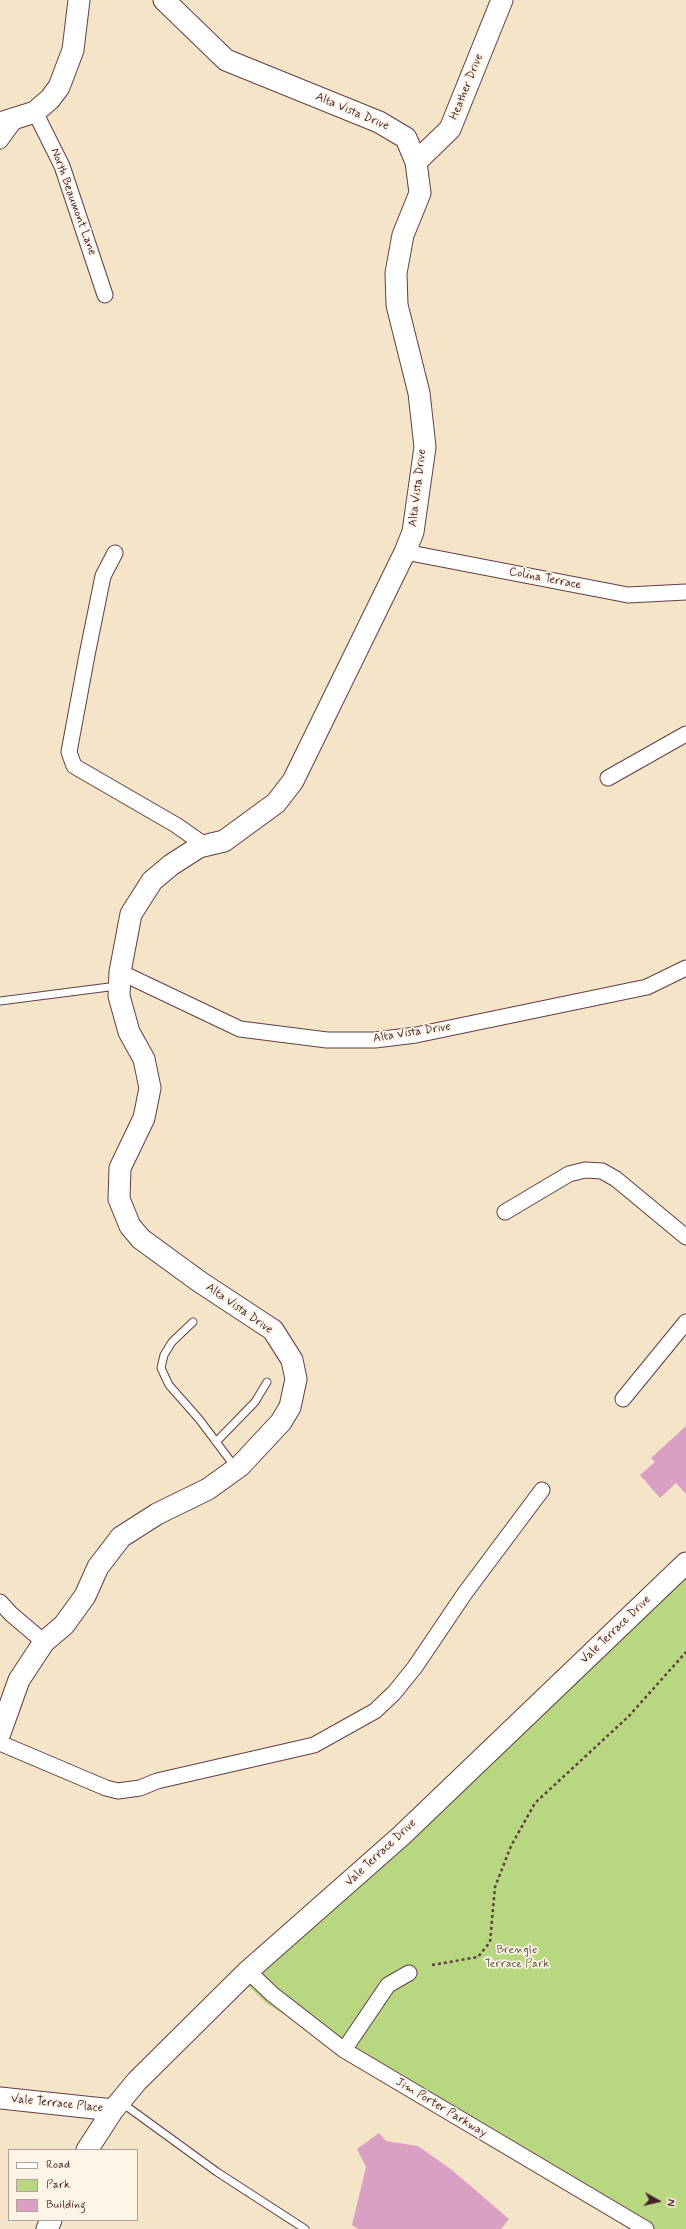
<!DOCTYPE html>
<style>
body{margin:0}
#map{position:relative;width:686px;height:2229px;overflow:hidden;background:#f4e4c8;font-family:Mynerve,sans-serif}
canvas{display:block}
.legend{position:absolute;left:8px;top:2149px;width:130px;height:72px;box-sizing:border-box;background:#fcf5e5;border:1px solid #b59f9b;margin:0;padding:5px 7px;list-style:none;font-size:12px;color:#4a1f2b}
.legend li{display:flex;align-items:center;gap:8px;height:20px}
.legend b{width:20px;border:1px solid #b59f9b}
.north{position:absolute;left:638px;top:2181px;width:40px;height:40px;-webkit-text-stroke:3px #fcf5e5;paint-order:stroke;rotate:98deg;font-size:11px;font-weight:700;line-height:16px;text-align:center;color:#4a1f2b}
.north::after{content:'';display:block;margin:auto;width:14px;height:18px;background:#4a1f2b;clip-path:polygon(50% 0,100% 100%,50% 72%,0 100%)}
</style>
<div id="map">
<canvas width="686" height="2229"></canvas>
<ul class="legend">
<li><b style="height:5px;background:#fff"></b>Road</li>
<li><b style="height:11px;background:#b7d880"></b>Park</li>
<li><b style="height:11px;background:#daa0c4"></b>Building</li>
</ul>
<div class="north">N</div>
</div>
<script>
const c = document.querySelector('canvas').getContext('2d');
c.lineJoin = 'round';
function paint(path, color) {
  c.fillStyle = color;
  c.fill(path, 'evenodd');
}
function poly(rows) {
  const path = new Path2D();
  for (const r of rows) {
    path.moveTo(r[0], r[1]);
    for (let i = 2; i < r.length; i += 2) path.lineTo(r[i], r[i + 1]);
  }
  return path;
}
function strokePath(path, color, width, dash) {
  c.strokeStyle = color;
  c.lineWidth = width;
  c.lineCap = dash ? 'butt' : 'round';
  c.setLineDash(dash || []);
  c.stroke(path);
}
function write(font, color, halo, rows, align = 'center') {
  c.font = font + ' Mynerve,sans-serif';
  c.lineWidth = 3.5;
  c.setLineDash([]);
  c.textBaseline = 'middle';
  c.strokeStyle = halo;
  c.fillStyle = color;
  for (const [text, x, y, turn = 0] of rows) {
    c.save();
    c.translate(x, y);
    c.rotate((+turn || 0) * Math.PI / 180);
    c.textAlign = isNaN(turn) ? turn : align;
    if (halo) c.strokeText(text, 0, 0);
    c.fillText(text, 0, 0);
    c.restore();
  }
}
paint(poly([
 [686,1565,686,2229,642,2229,267,2004,242,1980]
]), '#b7d880');
paint(poly([
 [686,1426,686,1494,676,1483,660,1498,640,1475,655,1462,651,1458],
 [379,2133,386,2141,418,2146,452,2170,509,2219,501,2229,358,2229,352,2225,366,2167,357,2149]
]), '#daa0c4');
const lane = poly([
 [0,1001,117,986],
 [193,1322,172,1342,164,1355,161,1368,169,1385,199,1419,235,1467],
 [216,1442,255,1402,267,1382],
 [122,2103,217,2172,305,2229]
]);
const street = poly([
 [35,112,62,166,105,295],
 [0,141,16,119],
 [405,552,628,595,686,592],
 [115,553,103,576,87,655,69,752,74,766,176,825,206,846],
 [608,778,686,734],
 [120,972,240,1029,327,1040,375,1040,416,1035,647,987,686,968],
 [505,1212,569,1174,585,1170,602,1171,616,1179,686,1237],
 [623,1399,686,1322],
 [0,1602,11,1614,44,1642],
 [0,1743,106,1788,118,1791,140,1788,157,1781,314,1745,375,1711,394,1693,415,1667,465,1593,542,1490],
 [248,1971,272,1994,344,2050,646,2229],
 [344,2050,388,1985,409,1973]
]);
const secondary = poly([
 [0,123,35,112,50,99,59,87,73,50,79,0],
 [416,162,450,129,502,0],
 [0,1733,19,1680,44,1642,64,1625,85,1596,98,1567,121,1537,157,1514,208,1489,240,1466,281,1422,290,1407,296,1379,292,1360,273,1330,200,1282,141,1239,130,1226,119,1199,120,1168,144,1118,150,1088,144,1059,129,1032,119,996,120,972,131,914,152,881,171,865,199,847,224,841,276,803,293,781,405,552,413,532,425,447,419,393,397,305,396,273,403,235,420,193,416,162,406,138,379,122,226,60,164,0],
 [0,2098,113,2110],
 [87,2150,113,2110,137,2081,248,1971,401,1836,686,1563],
 [47,2229,51,2220]
]);
strokePath(lane, '#643d43', 9);
strokePath(street, '#643d43', 17);
strokePath(secondary, '#643d43', 23);
strokePath(poly([
 [432,1965,478,1957,490,1942,495,1887,511,1846,535,1803,629,1716,686,1652]
]), '#643d43', 2.5, [3, 3]);
strokePath(lane, '#fff', 7);
strokePath(street, '#fff', 15);
strokePath(secondary, '#fff', 21);
write('12px', '#4a1f2b', '#fcf5e5', [
 ["Heather Drive",467,87,-68],
 ["Alta Vista Drive",352,112,23],
 ["North Beaumont Lane",73,202,70],
 ["Alta Vista Drive",418,488,-83],
 ["Colina Terrace",545,579,11],
 ["Alta Vista Drive",412,1033,-9],
 ["Alta Vista Drive",239,1309,35],
 ["Vale Terrace Drive",616,1630,-44],
 ["Vale Terrace Drive",381,1853,-43],
 ["Vale Terrace Place",57,2104,6],
 ["Jim Porter Parkway",441,2108,31]
]);
write('12px', '#654d40', '#fcf5e5', [
 ["Brengle",517,1950],
 ["Terrace Park",517,1964]
]);
</script>
